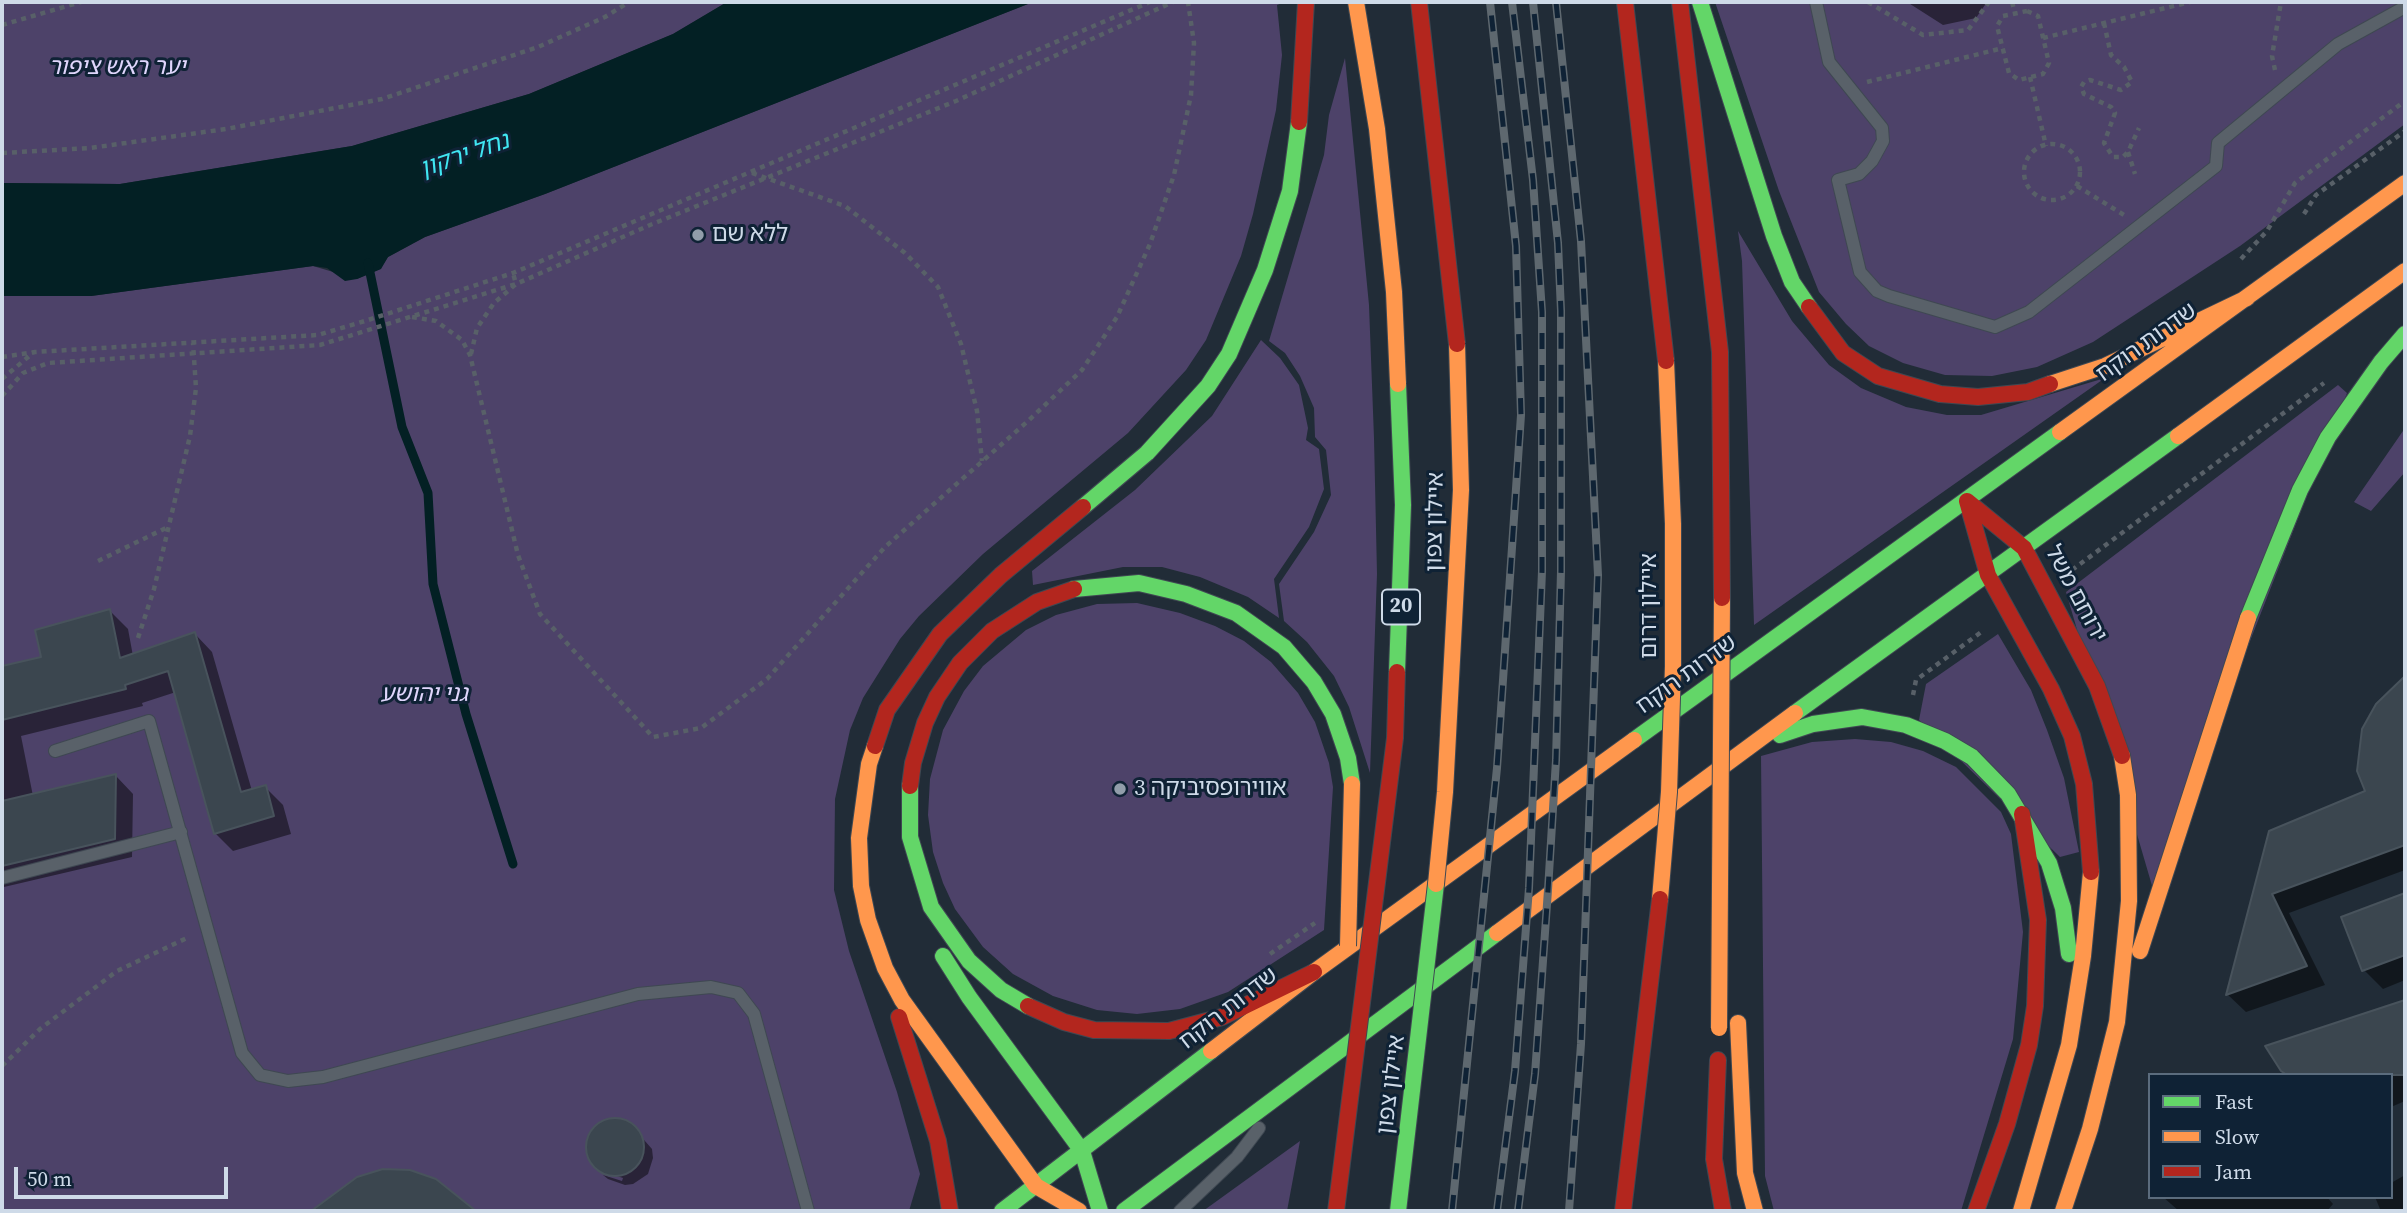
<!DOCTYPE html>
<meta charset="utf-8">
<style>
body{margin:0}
#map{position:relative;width:2407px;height:1213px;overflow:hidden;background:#212c37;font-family:"Source Serif 4",serif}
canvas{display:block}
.frame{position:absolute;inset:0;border:4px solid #cedae8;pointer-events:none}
.legend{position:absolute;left:2148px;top:1073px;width:245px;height:126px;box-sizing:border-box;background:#0f2235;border:2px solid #5b6c7d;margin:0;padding:9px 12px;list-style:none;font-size:21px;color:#cedae8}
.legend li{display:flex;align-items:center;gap:14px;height:35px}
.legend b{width:35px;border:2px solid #5b6c7d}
.scale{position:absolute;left:14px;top:1167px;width:214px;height:32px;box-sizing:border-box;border:4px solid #cedae8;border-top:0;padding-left:9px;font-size:21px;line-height:24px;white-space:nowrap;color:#cedae8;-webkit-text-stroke:5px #0f2235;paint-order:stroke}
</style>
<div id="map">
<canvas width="2407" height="1213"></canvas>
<div class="frame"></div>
<ul class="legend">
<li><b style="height:9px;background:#63d668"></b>Fast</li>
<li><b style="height:9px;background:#ff974d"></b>Slow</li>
<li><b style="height:9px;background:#b3261e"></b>Jam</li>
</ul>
<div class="scale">50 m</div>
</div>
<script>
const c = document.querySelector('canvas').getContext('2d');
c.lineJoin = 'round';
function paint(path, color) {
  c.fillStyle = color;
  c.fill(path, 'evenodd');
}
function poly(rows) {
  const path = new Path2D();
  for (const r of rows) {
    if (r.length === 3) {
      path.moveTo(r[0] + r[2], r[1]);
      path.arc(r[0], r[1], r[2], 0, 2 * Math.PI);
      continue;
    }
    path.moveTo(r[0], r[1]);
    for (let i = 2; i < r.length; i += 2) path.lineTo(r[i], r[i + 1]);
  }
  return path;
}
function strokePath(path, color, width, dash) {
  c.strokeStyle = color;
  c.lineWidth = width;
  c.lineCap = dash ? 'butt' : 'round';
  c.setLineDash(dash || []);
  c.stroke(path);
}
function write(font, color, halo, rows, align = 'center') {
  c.font = font + ' "Source Serif 4","Noto Sans Hebrew",serif';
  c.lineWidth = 6;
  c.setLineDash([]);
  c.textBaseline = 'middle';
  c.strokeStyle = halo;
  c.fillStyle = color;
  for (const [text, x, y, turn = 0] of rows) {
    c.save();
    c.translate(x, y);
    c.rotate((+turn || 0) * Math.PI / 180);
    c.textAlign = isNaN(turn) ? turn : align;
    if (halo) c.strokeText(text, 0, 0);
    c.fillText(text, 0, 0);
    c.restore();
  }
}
paint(poly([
 [2,2,727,2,673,34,529,94,352,146,120,184,2,183],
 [1033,2,1285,2,1277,5,1282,55,1276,110,1253,214,1241,256,1206,340,1186,370,1128,433,983,554,919,616,900,639,863,698,850,730,835,799,834,890,849,951,897,1092,920,1174,909,1211,2,1211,2,296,91,296,313,266,357,279,380,269,388,257,425,237,545,194],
 [1715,2,2405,2,2405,124,2240,246,2093,342,2037,367,1992,376,1945,375,1903,363,1869,346,1846,324,1819,292,1779,191],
 [1345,58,1369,305,1374,438,1377,574,1370,773,1349,707,1334,676,1307,642,1284,621,1279,584,1314,532,1331,495,1326,450,1315,437,1314,408,1300,376,1285,353,1269,341,1324,155,1329,115],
 [1738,231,1792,321,1829,365,1861,388,1906,407,1947,415,1981,415,2105,378,1754,625,1742,261],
 [1261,340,1280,358,1299,385,1308,428,1306,440,1319,449,1324,489,1309,527,1274,579,1279,618,1248,597,1200,577,1162,567,1123,567,1033,585,1032,571,1135,490,1212,416],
 [2338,385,2347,393,2153,889,2066,592],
 [2405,428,2405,472,2371,511,2354,502],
 [1137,603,1180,613,1215,626,1244,641,1271,662,1298,693,1315,722,1329,763,1333,787,1324,930,1228,992,1180,1009,1137,1014,1097,1010,1053,996,1013,974,983,947,955,909,943,883,933,852,928,815,930,779,943,730,964,691,983,666,1026,630,1056,615,1097,604],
 [1998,634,2031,690,2047,730,2064,778,2079,852,2060,857,1919,720,1926,684],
 [1855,739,1891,742,1923,751,1956,767,2001,812,2011,834,2023,932,2013,1039,1961,1211,1774,1211,1765,1176,1761,756,1812,742],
 [1300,1141,1287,1211,1203,1211]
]), '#4d4269');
paint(poly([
 [727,2,1033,2,545,194,425,237,388,257,381,269,357,279,345,281,327,268,313,266,91,296,2,296,2,183,120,184,352,146,529,94,673,34]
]), '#032024');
paint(poly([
 [1907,2,1987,2,1976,18,1943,25],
 [110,611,128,629,133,656,195,634,212,652,252,791,265,787,283,805,291,834,233,851,215,833,176,692,142,703,143,706,21,736,33,796,116,776,133,794,132,857,4,887,2,668,43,658],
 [2405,679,2405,870,2289,913,2325,985,2246,1012,2227,994,2270,832,2367,792],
 [2405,895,2405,980,2383,989,2364,970,2344,918],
 [2405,1002,2405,1101,2391,1107,2391,1075,2268,1047],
 [611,1119,630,1124,652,1149,653,1158,648,1174,633,1184,625,1185,608,1179,603,1175,622,1181,623,1178,599,1170,588,1155,587,1146,594,1128],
 [2405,1175,2405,1211,2377,1211,2380,1209,2375,1197,2391,1197,2391,1183],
 [336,1195,456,1198,470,1211,325,1211],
 [2163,1197,2327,1197,2333,1204,2327,1211,2179,1211]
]), '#0007');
strokePath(poly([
 [368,263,402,427,428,493,433,584,466,714,513,864]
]), '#032024', 9);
const building = poly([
 [110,609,120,658,195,632,241,792,266,785,274,816,214,834,168,671,125,685,126,689,2,720,2,666,41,657,35,630,110,609],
 [2405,676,2405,845,2272,894,2307,966,2226,995,2269,831,2365,791,2357,771,2362,729,2376,704,2405,676],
 [116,774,115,839,2,866,2,801,116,774],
 [2405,893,2405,955,2362,971,2341,917,2405,893],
 [2405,1000,2405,1075,2287,1075,2281,1071,2265,1046,2405,1000],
 [615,1147,29],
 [383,1169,410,1170,436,1179,476,1211,311,1211,357,1177,383,1169]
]);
paint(building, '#3b464f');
strokePath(building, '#48535c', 2);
const lane = poly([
 [1816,2,1829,62,1882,128,1883,141,1872,161,1859,174,1838,180,1860,272,1877,291,1889,296,1995,327,2029,312,2216,166,2218,143,2338,44,2405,7],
 [55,751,149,721,242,1053,260,1075,288,1081,323,1077,638,994,711,987,738,993,754,1014,808,1211],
 [2,878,181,832],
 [1180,1211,1237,1157,1259,1128]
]);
const fast = poly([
 [1700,2,1774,236,1792,282,1809,307],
 [1083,507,1147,453,1208,386,1229,354,1265,270,1290,191,1299,122],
 [1074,589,1139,583,1186,594,1236,613,1284,647,1314,682,1333,714,1348,758,1352,784],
 [2248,618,2300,490,2328,437,2381,362,2405,334],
 [1795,713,2178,436],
 [1780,735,1813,724,1862,717,1906,725,1945,741,1972,757,2008,794,2049,863,2063,908,2069,954],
 [1634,740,2060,432],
 [910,786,910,837,931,907,969,961,1001,990,1028,1006],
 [943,956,969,997,1082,1151,1100,1211],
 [1002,1211,1211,1051],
 [1124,1211,1497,933]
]);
const slow = poly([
 [2050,384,2105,366,2247,298],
 [2060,432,2405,183],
 [2178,436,2405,271],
 [875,746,869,764,859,838,861,886,868,920,885,968,902,1000,1036,1186,1079,1211],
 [1497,933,1795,713],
 [2140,951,2248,618],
 [1738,1023,1745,1173,1755,1211],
 [1211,1051,1314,972,1634,740],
 [2021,1211,2069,1045,2083,956,2091,872],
 [2063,1211,2090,1129,2117,1022,2129,901,2128,795,2122,756]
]);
const jam = poly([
 [1299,122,1306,2],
 [1809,307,1843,353,1878,376,1940,394,1978,397,2028,392,2050,384],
 [1967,501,2024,548,2097,686,2122,756],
 [1967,501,1988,575,2051,689,2072,736,2084,784,2091,872],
 [875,746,887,710,940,634,1001,575,1083,507],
 [910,786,913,763,925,723,937,697,960,663,992,631,1037,602,1074,589],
 [1028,1006,1064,1022,1094,1030,1169,1031,1222,1017,1314,972],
 [899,1017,938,1141,950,1211],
 [1718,1060,1714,1159,1723,1211],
 [1976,1211,2007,1124,2029,1045,2035,1006,2038,920,2022,814]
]);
strokePath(lane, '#3f4852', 14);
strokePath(fast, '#3f4852', 18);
strokePath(slow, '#3f4852', 18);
strokePath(jam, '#3f4852', 18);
strokePath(poly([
 [1868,2,1923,35,1968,30,1989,2],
 [2012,2,2015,13],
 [2027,11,2038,16,2049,63,2043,74,2019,80,2009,73,1997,26,2003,16,2027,11],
 [2104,23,2111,55,2124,67,2132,82,2121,90,2090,80,2084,82,2081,87,2084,94,2111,107,2115,113,2104,143,2113,157,2123,157,2128,152,2139,128],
 [2,25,81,2],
 [2043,38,2190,2],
 [2275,70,2272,56,2281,2],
 [2030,77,2046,146],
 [1867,82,2003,48],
 [2052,172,28],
 [2128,152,2135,174],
 [2,153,90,148,226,129,382,99,538,47,605,17,629,2],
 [752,173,845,206,905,253,938,287,961,344,977,411,982,461],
 [2077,186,2124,215],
 [2304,214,2316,195,2405,131],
 [2241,259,2267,231,2295,183,2405,101],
 [412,317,436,321,462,340,470,355,518,555,540,614,653,737,701,728,767,679,885,547,1028,421,1082,370,1117,317,1150,244,1174,175,1191,95,1194,43,1188,2],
 [471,354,477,328,494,303,516,284,513,273],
 [2,357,35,352,318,335,365,321,513,273,1150,2],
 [2,379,34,352],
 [2,396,23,373,48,363,320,345,516,284,650,225,956,101,1173,2],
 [98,561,168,527],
 [2072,570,2324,383],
 [138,638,154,589,190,436,196,388,193,343],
 [1913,695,1916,680,1984,630],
 [1270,954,1315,923],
 [2,1066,40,1029,117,971,189,937]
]), '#586068', 4.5, [5, 5]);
strokePath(lane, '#596169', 12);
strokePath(fast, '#63d668', 16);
strokePath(slow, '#ff974d', 16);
strokePath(jam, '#b3261e', 16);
const rail = poly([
 [1556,2,1581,241,1598,575,1581,1044,1569,1211],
 [1452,1211,1497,768,1521,415,1516,246,1490,2],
 [1497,1211,1515,1071,1529,888,1542,571,1542,312,1533,180,1512,2],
 [1518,1211,1535,1074,1548,890,1556,760,1561,571,1561,311,1558,243,1533,2]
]);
strokePath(rail, '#5e686f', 8);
strokePath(rail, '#0f2235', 5, [16]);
const fastBridge = poly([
 [1397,672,1403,505,1398,384],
 [1398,1211,1436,884]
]);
const slowBridge = poly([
 [1356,2,1377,129,1394,292,1398,384],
 [1436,884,1445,792,1461,490,1457,344],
 [1660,899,1669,792,1673,666,1673,524,1666,361],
 [1348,946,1352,784],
 [1719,1028,1722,598]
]);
const jamBridge = poly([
 [1419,2,1457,344],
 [1625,2,1666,361],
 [1680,2,1720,352,1722,598],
 [1336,1211,1395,738,1397,672],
 [1623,1211,1660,899]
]);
strokePath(fastBridge, '#3f4852', 18, []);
strokePath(slowBridge, '#3f4852', 18, []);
strokePath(jamBridge, '#3f4852', 18, []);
strokePath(fastBridge, '#63d668', 16);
strokePath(slowBridge, '#ff974d', 16);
strokePath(jamBridge, '#b3261e', 16);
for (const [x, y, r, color] of [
 [698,235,7,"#919daa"],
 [1120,789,7,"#919daa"]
]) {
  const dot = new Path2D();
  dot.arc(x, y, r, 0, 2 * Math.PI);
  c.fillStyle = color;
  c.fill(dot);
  strokePath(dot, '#0f2235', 2.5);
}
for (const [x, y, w] of [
 [1401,607,38]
]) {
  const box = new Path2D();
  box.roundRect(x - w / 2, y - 17.5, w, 35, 5);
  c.fillStyle = '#0f2235';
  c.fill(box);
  strokePath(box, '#cedae8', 2);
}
write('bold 21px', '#cedae8', null, [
 ["20",1401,607]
]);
write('italic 23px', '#e0d6fc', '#0f2235', [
 ["יער ראש ציפור",117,68],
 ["גני יהושע",424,695]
]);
write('23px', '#cedae8', '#0f2235', [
 ["ללא שם",712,235],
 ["אווירופסיביקה 3",1134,789]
], 'left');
write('23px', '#cedae8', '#0f2235', [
 ["שדרות רוקח",2147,343,-36],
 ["איילון צפון",1436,522,-89],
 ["ירוחם משל",2075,594,62],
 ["איילון דרום",1650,606,-90],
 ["שדרות רוקח",1687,675,-36],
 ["שדרות רוקח",1229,1009,-38],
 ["איילון צפון",1392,1085,-83]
]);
write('italic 24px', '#40e6f2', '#0f2235', [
 ["נחל ירקון",465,156,-19]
]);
</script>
